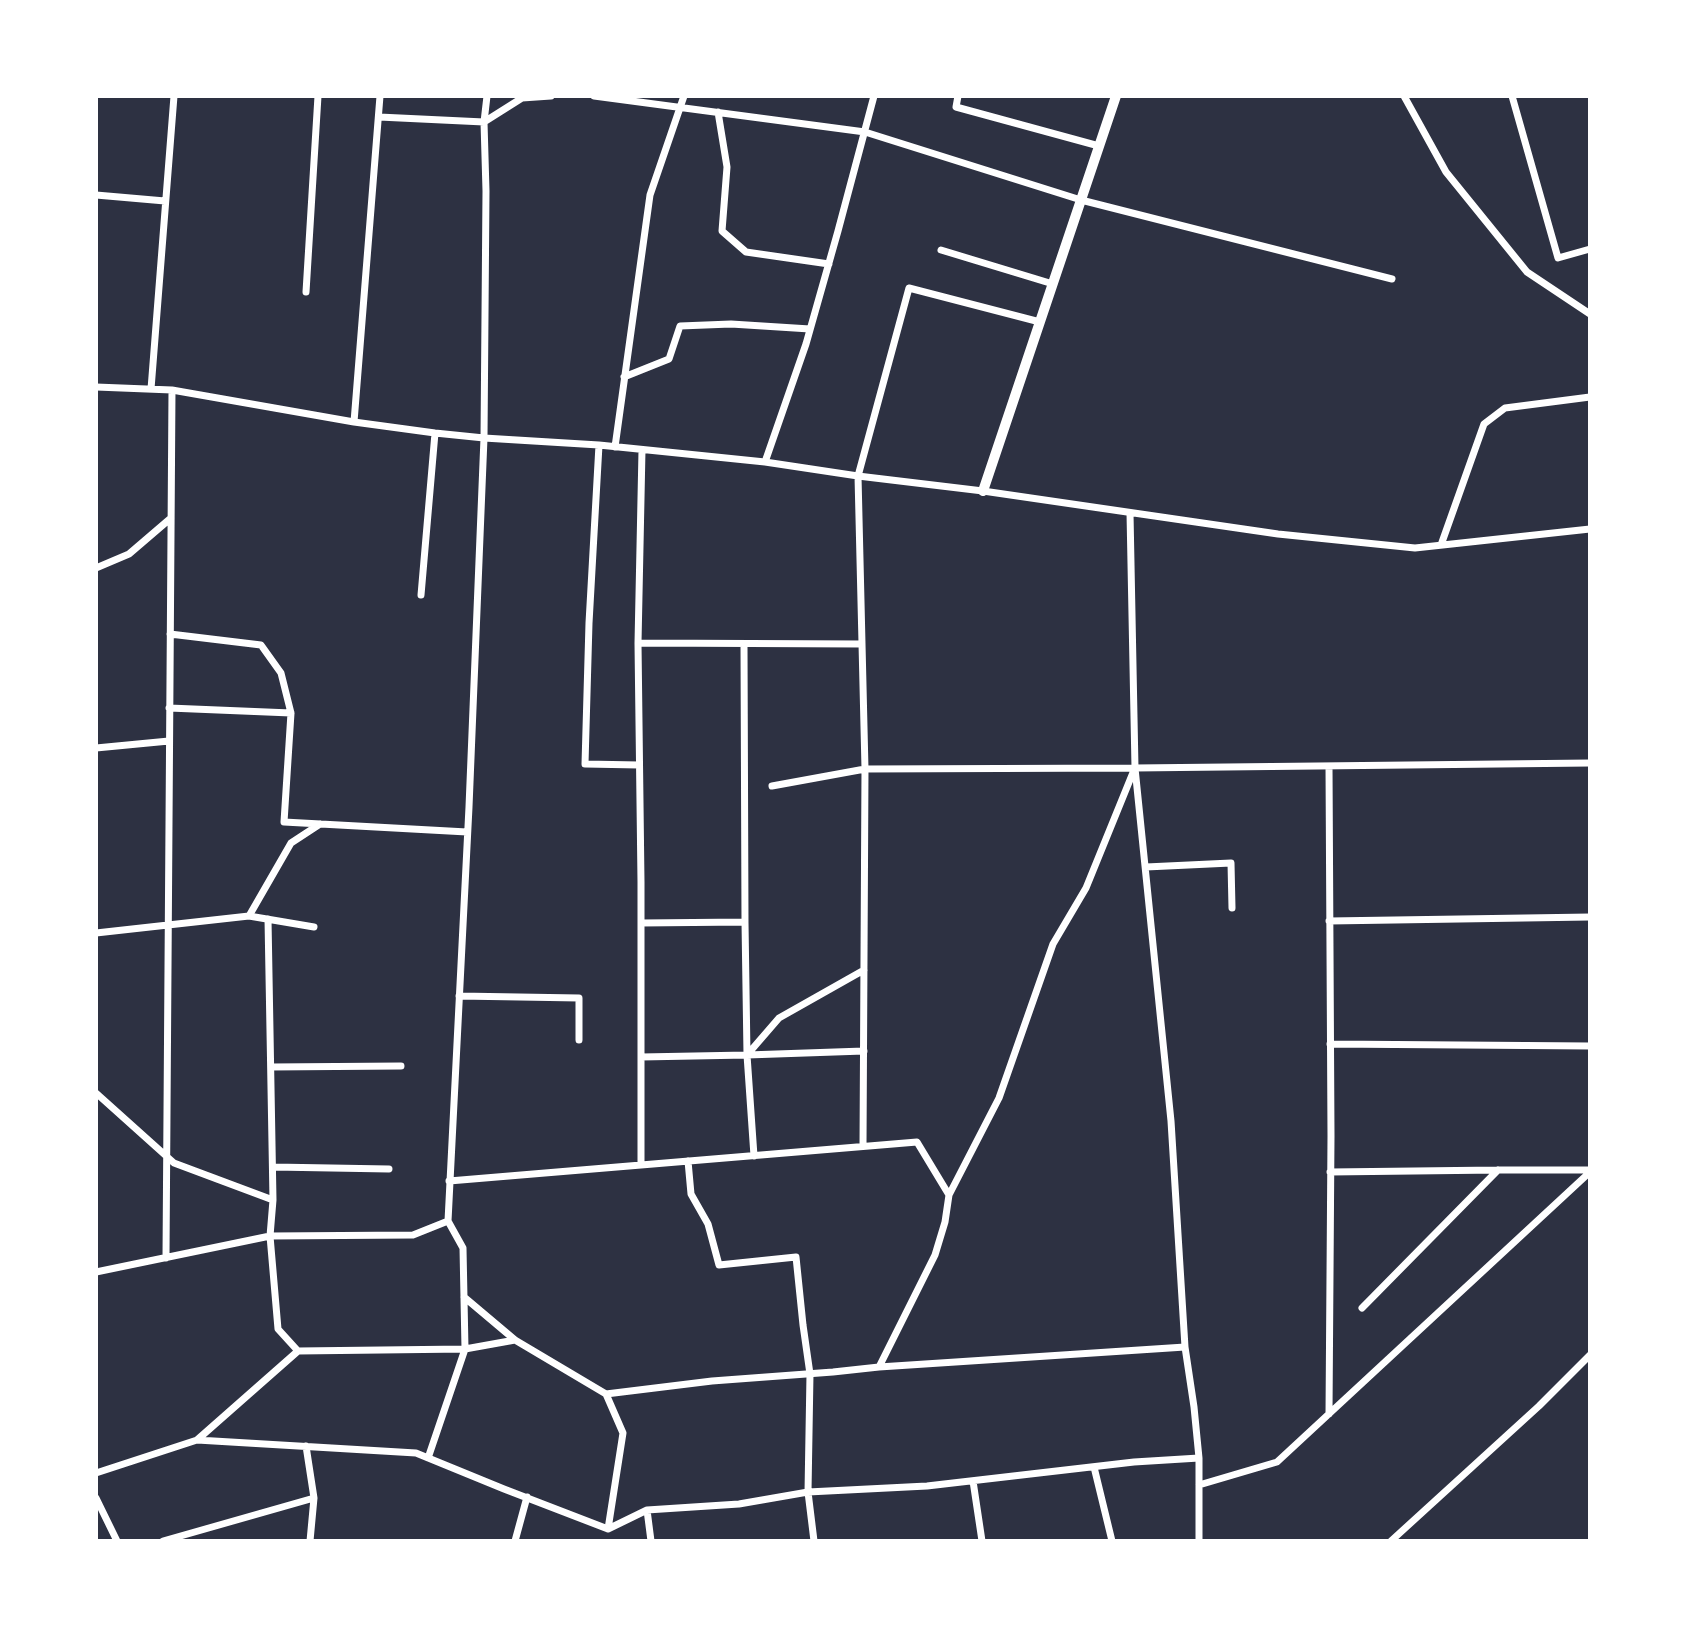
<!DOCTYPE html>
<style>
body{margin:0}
#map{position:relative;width:1686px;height:1637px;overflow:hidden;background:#2d3142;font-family:Rubik,sans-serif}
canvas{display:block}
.frame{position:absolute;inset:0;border:98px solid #fff;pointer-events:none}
</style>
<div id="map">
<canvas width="1686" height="1637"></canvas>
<div class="frame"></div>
</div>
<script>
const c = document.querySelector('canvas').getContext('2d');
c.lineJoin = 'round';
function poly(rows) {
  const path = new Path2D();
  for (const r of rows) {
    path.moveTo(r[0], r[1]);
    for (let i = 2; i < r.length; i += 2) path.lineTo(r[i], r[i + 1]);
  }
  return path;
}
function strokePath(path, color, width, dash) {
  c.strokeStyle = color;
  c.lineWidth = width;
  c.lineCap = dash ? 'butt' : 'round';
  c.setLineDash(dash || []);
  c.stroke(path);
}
strokePath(poly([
 [594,96,865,132,1081,200,1392,279],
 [958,96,956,107,1099,146],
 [1404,96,1446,172,1527,272,1590,314],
 [1512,96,1558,258,1590,249],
 [718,112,727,167,722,231,746,252,829,264],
 [379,117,484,122,522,98,551,96],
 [96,195,165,201],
 [941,250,1053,284],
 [306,292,318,96],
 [624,377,669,359,680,326,731,324,810,329],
 [96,387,172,390,354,422,435,433,484,438,599,445,765,462,858,476,983,491,1278,534,1415,548,1590,529],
 [151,389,174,96],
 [354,422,380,96],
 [599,445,589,623,585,764,639,765],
 [615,447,650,195,684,96],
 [765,462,806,344,838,231,874,96],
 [1130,513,1135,768,1171,1121,1185,1347,1194,1407,1199,1458,1199,1541],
 [1441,545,1484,424,1505,408,1590,397],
 [96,568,129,554,171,518],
 [421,595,435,433],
 [170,634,261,645,281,673,291,713],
 [638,643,862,644],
 [169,708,291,713,284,822,467,832],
 [96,748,169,741],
 [1329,766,1331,1136,1329,1414],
 [772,786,865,769,1135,768,1590,763],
 [1146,867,1231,863,1232,908],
 [249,916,314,927],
 [268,919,273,1200],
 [1329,921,1590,917],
 [745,922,747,1055,754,1156],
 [641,923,745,922,744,644],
 [96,933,249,916,291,843,320,824],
 [459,996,579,998,579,1040],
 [1330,1044,1590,1046],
 [747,1055,864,1051],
 [641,1057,747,1055,779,1018,864,970],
 [271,1067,401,1066],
 [96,1093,174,1163,273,1200,270,1236,96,1272],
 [863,1146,865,769,858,476,909,288,1040,322],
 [688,1161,691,1194,708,1224,719,1265,796,1257,803,1325,810,1374,808,1492,814,1541],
 [641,1165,641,882,638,643,642,450],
 [273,1167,389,1169],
 [1330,1172,1498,1170,1590,1170],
 [449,1181,917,1142,949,1195,945,1222,935,1255,879,1367,833,1372,712,1381,606,1394],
 [949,1195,999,1098,1053,944,1086,888,1134,770],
 [166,1258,172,390],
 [464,1297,515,1340,606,1394,623,1433,608,1529],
 [1362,1308,1498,1170],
 [298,1351,278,1329,270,1236,413,1235,448,1221,469,807,484,438,486,191,484,122,487,96],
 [879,1367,1185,1347],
 [197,1440,298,1351,465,1349,515,1340],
 [306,1446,314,1498],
 [428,1458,465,1349,463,1248,448,1221],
 [1094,1467,1112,1541],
 [96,1473,197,1440,416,1453,504,1489,608,1529,647,1510,739,1504,808,1492,927,1486,1134,1462,1199,1458],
 [973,1481,982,1541],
 [1199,1485,1277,1462,1590,1172],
 [96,1498,117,1541],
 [647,1510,651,1541],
 [163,1541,314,1498,310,1541],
 [515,1541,527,1497],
 [1391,1541,1539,1406,1590,1355]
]), '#fff', 7);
strokePath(poly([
 [983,491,1116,96]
]), '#fff', 10);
</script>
